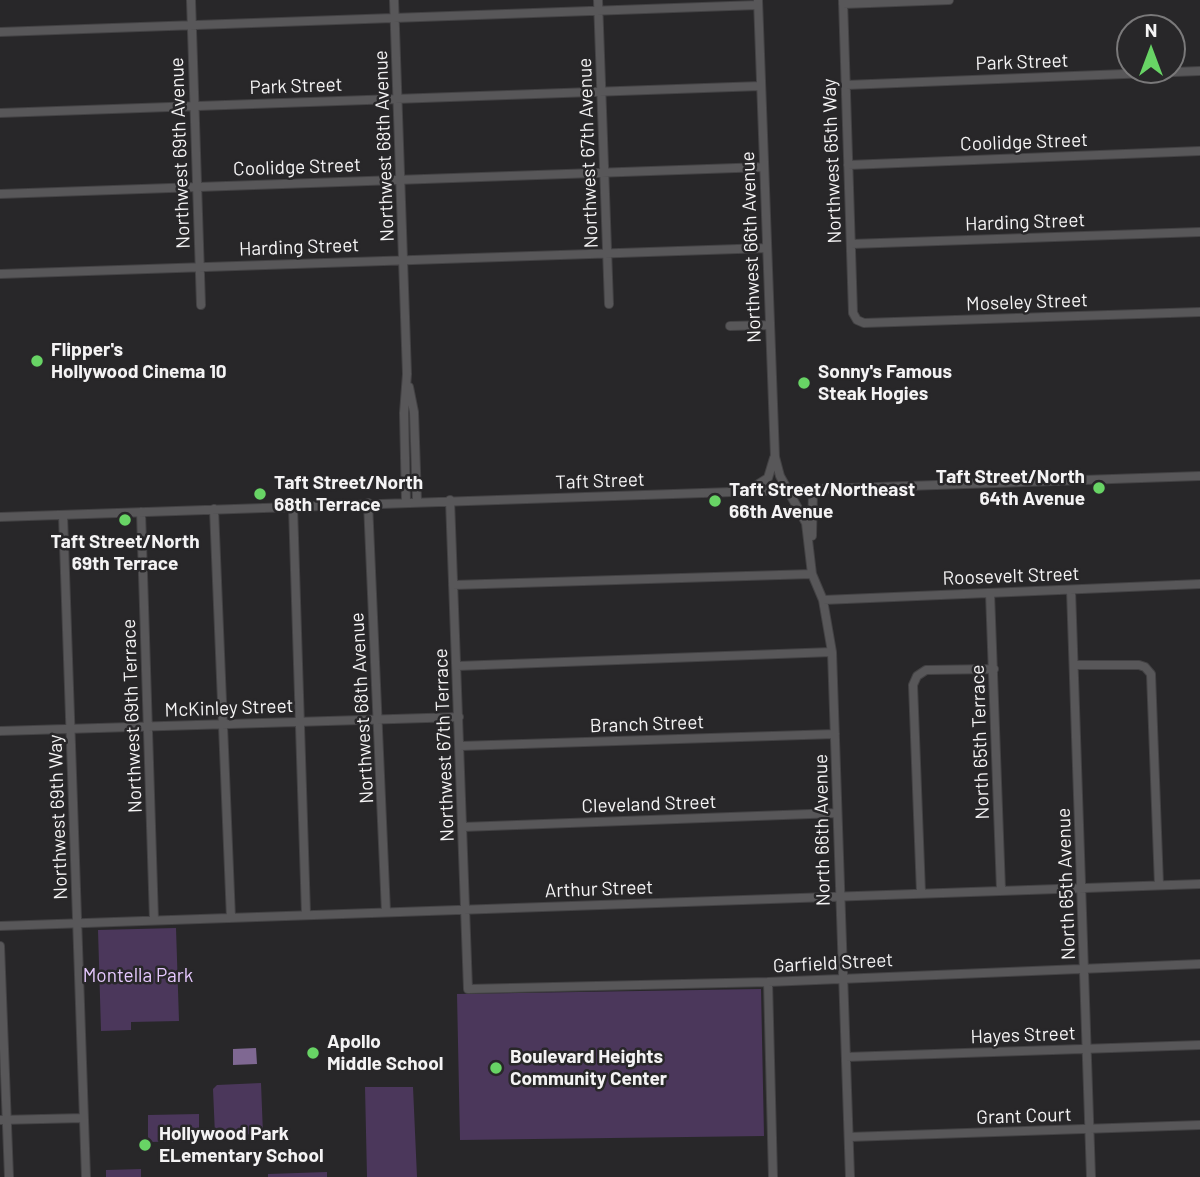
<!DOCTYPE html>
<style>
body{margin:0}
#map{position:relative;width:1200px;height:1177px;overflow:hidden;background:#282729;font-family:Barlow,sans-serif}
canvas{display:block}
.north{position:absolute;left:1116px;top:14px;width:70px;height:70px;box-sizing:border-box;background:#282729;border:2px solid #7a797a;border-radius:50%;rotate:0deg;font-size:19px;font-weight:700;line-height:28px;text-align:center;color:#f4f3f4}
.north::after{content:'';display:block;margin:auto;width:24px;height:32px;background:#68d465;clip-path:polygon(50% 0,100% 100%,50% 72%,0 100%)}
</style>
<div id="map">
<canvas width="1200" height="1177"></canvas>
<div class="north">N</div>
</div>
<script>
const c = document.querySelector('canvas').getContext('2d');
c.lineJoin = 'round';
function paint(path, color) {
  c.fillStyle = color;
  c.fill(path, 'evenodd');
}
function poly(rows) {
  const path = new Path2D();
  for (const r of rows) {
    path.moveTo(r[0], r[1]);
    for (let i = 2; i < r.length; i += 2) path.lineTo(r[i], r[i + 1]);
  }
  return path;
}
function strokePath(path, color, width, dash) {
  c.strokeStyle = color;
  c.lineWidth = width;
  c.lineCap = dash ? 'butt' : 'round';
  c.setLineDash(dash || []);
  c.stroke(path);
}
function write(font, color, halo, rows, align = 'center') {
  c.font = font + ' Barlow,sans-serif';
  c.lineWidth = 5;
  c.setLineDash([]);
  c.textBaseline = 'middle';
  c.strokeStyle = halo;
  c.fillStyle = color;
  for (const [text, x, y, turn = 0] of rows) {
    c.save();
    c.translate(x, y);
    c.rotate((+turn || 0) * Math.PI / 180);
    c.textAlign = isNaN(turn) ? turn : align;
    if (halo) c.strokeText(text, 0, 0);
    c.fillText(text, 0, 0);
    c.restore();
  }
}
paint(poly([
 [176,928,179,1021,131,1022,131,1030,101,1031,98,930],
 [761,989,764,1136,460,1140,457,994],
 [261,1083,263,1134,215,1135,213,1089,217,1085],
 [365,1087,413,1087,417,1177,367,1177],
 [199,1114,199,1141,148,1142,148,1115],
 [141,1169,141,1177,106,1177,106,1170],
 [327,1172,327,1177,268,1177,268,1174]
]), '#4b375b');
paint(poly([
 [256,1048,257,1064,233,1065,233,1049]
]), '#7f6892');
const minor = poly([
 [191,0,201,305],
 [394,0,407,374,404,413,406,502],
 [598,0,609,304],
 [758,0,775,457,780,476,806,523,812,574,823,600,832,652,850,1177],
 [843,0,853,313,857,320,864,323,1200,312],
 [843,4,949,0],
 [0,32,758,5],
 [846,85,1200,71],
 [0,113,761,86],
 [848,165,1200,151],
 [0,194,764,167],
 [851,244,1200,232],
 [0,274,767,248],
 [730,326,769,325],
 [409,387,414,412,417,501],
 [749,490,768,478,774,458],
 [450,500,468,989,768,982,1200,964],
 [368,503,386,912],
 [293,507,306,914],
 [214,509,231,918],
 [141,512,154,920],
 [63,515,86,1177],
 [0,517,1200,476],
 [812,536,813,490],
 [453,585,812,574],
 [1071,590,1091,1177],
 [990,593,1001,890],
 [823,600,1200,584],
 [1075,665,1139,665,1145,667,1151,674,1159,885],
 [457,666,832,652],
 [0,731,459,717],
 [460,746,835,734],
 [463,827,837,813],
 [921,893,913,685,917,676,926,670,994,669],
 [0,926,1200,884],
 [0,946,9,1177],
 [768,982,773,1177],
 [846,1057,1200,1045],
 [0,1120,84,1118],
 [849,1137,1200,1125]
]);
strokePath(minor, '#434244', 10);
strokePath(minor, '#585759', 8);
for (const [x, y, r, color] of [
 [37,361,7,"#68d465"],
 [804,383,7,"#68d465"],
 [1099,488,7,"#68d465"],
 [260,494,7,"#68d465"],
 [715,501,7,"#68d465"],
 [125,520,7,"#68d465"],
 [313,1053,7,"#68d465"],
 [496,1068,7,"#68d465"],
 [145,1145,7,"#68d465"]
]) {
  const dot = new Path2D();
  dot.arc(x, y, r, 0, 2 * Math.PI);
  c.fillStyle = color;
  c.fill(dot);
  strokePath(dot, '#282729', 2.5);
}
write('19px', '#f4f3f4', '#282729', [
 ["Park Street",1022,62,-2],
 ["Park Street",296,86,-2],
 ["Coolidge Street",1024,142,-2],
 ["Northwest 68th Avenue",384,146,-92],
 ["Northwest 69th Avenue",180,153,-92],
 ["Northwest 67th Avenue",588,153,-92],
 ["Northwest 65th Way",832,161,-92],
 ["Coolidge Street",297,167,-2],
 ["Harding Street",1025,222,-2],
 ["Harding Street",299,247,-2],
 ["Northwest 66th Avenue",751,247,-92],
 ["Moseley Street",1027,302,-2],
 ["Taft Street",600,481,-2],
 ["Roosevelt Street",1011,576,-2],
 ["McKinley Street",229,708,-2],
 ["Northwest 68th Avenue",362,708,-93],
 ["Northwest 69th Terrace",132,716,-92],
 ["Branch Street",647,724,-2],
 ["North 65th Terrace",980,742,-92],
 ["Northwest 67th Terrace",444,745,-92],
 ["Cleveland Street",649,804,-2],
 ["Northwest 69th Way",58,817,-92],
 ["North 66th Avenue",822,830,-91],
 ["North 65th Avenue",1066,884,-92],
 ["Arthur Street",599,889,-2],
 ["Garfield Street",833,963,-3],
 ["Hayes Street",1023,1035,-2],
 ["Grant Court",1024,1116,-2]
]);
write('bold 19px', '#f4f3f4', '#282729', [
 ["Flipper's",51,350],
 ["Hollywood Cinema 10",51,372],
 ["Sonny's Famous",818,372],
 ["Steak Hogies",818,394],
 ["Taft Street/North",1085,477,"right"],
 ["64th Avenue",1085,499,"right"],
 ["Taft Street/North",274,483],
 ["68th Terrace",274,505],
 ["Taft Street/Northeast",729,490],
 ["66th Avenue",729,512],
 ["Taft Street/North",125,542,"center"],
 ["69th Terrace",125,564,"center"],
 ["Apollo",327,1042],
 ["Middle School",327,1064],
 ["Boulevard Heights",510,1057],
 ["Community Center",510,1079],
 ["Hollywood Park",159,1134],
 ["ELementary School",159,1156]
], 'left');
write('19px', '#e5c8fe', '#282729', [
 ["Montella Park",138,976]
]);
</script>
